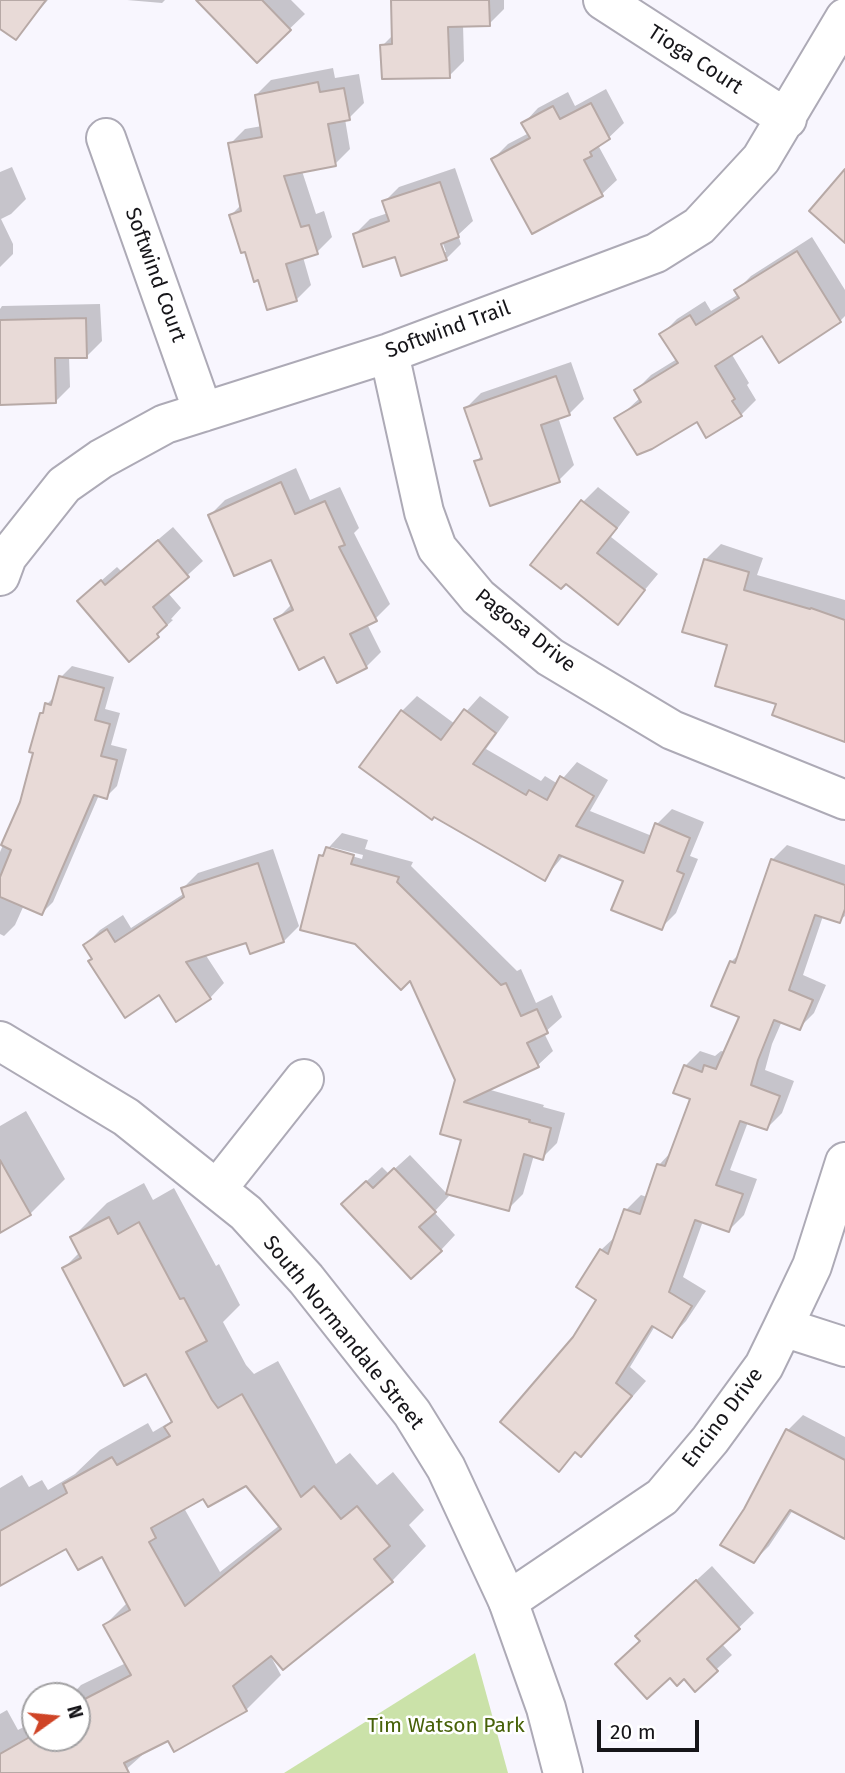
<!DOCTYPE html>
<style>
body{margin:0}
#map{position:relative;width:845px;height:1773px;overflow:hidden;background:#f8f6fe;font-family:"Fira Sans",sans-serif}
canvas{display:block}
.north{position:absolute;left:21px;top:1682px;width:70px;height:70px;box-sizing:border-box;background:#fff;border:2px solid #a2a1a3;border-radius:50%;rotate:75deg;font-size:19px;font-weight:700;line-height:28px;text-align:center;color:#161519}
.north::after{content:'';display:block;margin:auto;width:24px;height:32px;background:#cf4426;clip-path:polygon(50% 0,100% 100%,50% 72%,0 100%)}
.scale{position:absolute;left:597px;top:1720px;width:102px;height:32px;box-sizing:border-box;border:4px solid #161519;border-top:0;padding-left:9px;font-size:21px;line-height:24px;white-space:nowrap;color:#161519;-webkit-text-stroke:5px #fff;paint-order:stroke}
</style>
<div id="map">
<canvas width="845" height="1773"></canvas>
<div class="north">N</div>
<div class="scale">20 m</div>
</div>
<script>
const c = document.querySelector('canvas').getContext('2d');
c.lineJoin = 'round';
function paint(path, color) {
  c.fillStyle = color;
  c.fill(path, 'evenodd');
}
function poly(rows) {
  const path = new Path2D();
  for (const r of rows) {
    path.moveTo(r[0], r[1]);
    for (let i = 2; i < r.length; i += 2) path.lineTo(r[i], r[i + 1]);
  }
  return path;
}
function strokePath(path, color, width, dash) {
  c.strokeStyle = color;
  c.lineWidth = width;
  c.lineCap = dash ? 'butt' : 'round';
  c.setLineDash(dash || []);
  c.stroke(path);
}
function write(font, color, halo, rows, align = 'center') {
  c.font = font + ' "Fira Sans",sans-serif';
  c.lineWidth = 5;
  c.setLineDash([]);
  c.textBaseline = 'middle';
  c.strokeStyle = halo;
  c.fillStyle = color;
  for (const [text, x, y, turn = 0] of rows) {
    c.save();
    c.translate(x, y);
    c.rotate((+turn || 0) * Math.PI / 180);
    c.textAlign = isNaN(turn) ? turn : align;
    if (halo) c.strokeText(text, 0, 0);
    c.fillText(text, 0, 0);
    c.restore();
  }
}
paint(poly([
 [475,1653,508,1773,284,1773]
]), '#cbe2a9');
paint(poly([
 [0,0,48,0,15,38,0,26],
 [127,0,165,0,162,3],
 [199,0,291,0,305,14,257,60],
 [393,0,504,0,504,9,489,24,463,24,464,61,449,76,382,46,394,34],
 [333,68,335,78,359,74,364,103,349,118,345,119,350,149,335,164,302,171,316,214,324,211,332,237,317,252,303,257,311,285,296,300,259,278,231,215,241,205,230,144,245,129,262,126,256,95,271,80],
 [606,89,624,123,599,147,617,180,602,194,493,159,508,144,529,133,524,123,538,108,568,92,575,106],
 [12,167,26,199,11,214,1,219,13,244,13,254,0,267,0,172],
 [455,168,473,221,458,235,461,244,446,259,355,234,370,219,388,213,384,202,399,187],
 [440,235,446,252,443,252,437,236],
 [812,237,845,290,845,316,840,321,762,334,731,353,749,383,747,385,756,400,741,415,698,420,617,419,640,398,636,390,651,375,677,359,662,334,677,319,705,301,711,311,739,294,736,291,751,276],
 [100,304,102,341,87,356,69,356,70,387,55,402,0,403,0,309,2,306],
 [571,362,584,399,569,414,558,417,574,465,559,480,476,462,482,455,466,408,481,393],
 [296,468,310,500,340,487,359,528,354,533,390,604,375,619,367,624,381,652,366,667,325,655,276,620,292,604,271,558,210,515,225,500],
 [598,487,630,512,611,537,658,574,618,622,566,582,583,502],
 [173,527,203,561,168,593,181,608,171,619,173,620,129,660,94,587,117,567,121,571],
 [721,544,763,558,757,575,845,600,845,740,778,703,729,644,706,559],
 [72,666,114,677,105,709,120,713,111,745,127,749,117,786,106,797,99,795,53,902,42,913,24,905,15,925,4,936,0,934,0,852,22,802,35,752,42,714,47,704,56,695,61,677],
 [417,696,455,724,480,696,509,717,486,749,541,781,545,776,558,784,577,762,608,780,590,811,652,836,657,824,672,809,704,822,690,856,698,859,676,913,661,928,625,880,564,855,544,879,402,711],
 [342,833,368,840,365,849,413,862,411,866,517,971,521,969,536,1003,552,995,562,1017,544,1033,553,1051,538,1065,487,1089,544,1105,543,1107,565,1113,557,1143,542,1158,534,1155,523,1194,508,1209,463,1138,457,1080,410,978,321,856],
 [331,847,363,855,362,859,331,850],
 [787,845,845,865,845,916,839,921,823,916,803,975,826,985,814,1013,799,1028,782,1021,772,1044,765,1070,794,1081,782,1113,767,1128,748,1122,730,1170,757,1179,744,1215,729,1230,703,1221,683,1277,706,1291,686,1321,672,1336,655,1326,630,1367,646,1381,596,1439,581,1454,577,1451,559,1470,574,1338,599,1299,601,1250,617,1235,626,1210,641,1195,647,1197,659,1165,672,1151,692,1098,685,1066,700,1051,715,1056,721,1051,726,1052,741,1016,731,962,740,953,772,860],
 [273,849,299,926,284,941,247,940,205,954,224,983,210,998,159,993,94,958,85,945,100,930,123,915,131,928,185,893,183,888,198,873],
 [26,1111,65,1179,30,1214,0,1231,0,1126],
 [410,1155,449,1196,434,1212,455,1235,441,1250,358,1189,382,1167,389,1174],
 [144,1183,153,1200,174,1188,216,1266,219,1264,240,1305,223,1322,246,1365,254,1374,278,1361,336,1464,350,1453,377,1485,393,1472,424,1510,409,1525,426,1546,392,1581,270,1655,281,1675,246,1710,168,1738,149,1749,122,1773,0,1773,0,1714,7,1710,18,1730,35,1721,35,1738,77,1738,77,1696,71,1696,81,1685,126,1663,105,1625,128,1602,103,1554,67,1546,0,1583,0,1488,22,1475,29,1487,42,1480,48,1490,75,1474,100,1450,148,1423,153,1432,173,1420,147,1372,64,1268,80,1252,72,1238,107,1203],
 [246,1484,280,1525,220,1572,184,1508,204,1496],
 [803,1415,845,1437,845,1534,793,1510,769,1546,754,1561,745,1510,788,1430],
 [712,1566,754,1613,722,1644,732,1655,695,1689,641,1641,652,1621]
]), '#0003');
const building = poly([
 [0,0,46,0,16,40,0,29,0,0],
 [196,0,262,0,291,30,257,63,196,0],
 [391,0,489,0,490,26,448,27,450,78,382,79,380,45,392,44,391,0],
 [318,82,320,92,344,88,350,120,328,124,336,166,284,176,301,227,309,225,318,254,286,264,297,301,267,310,258,280,254,282,245,252,241,253,229,215,241,211,228,143,262,137,255,95,318,82],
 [591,103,610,139,590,152,592,156,584,160,603,196,532,234,491,159,530,138,521,123,553,106,560,119,591,103],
 [845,169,845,243,809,211,845,169],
 [440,182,459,237,441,244,447,260,401,276,395,257,363,267,353,234,389,221,382,201,440,182],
 [797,251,841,322,779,363,762,336,715,366,735,399,732,401,742,416,706,438,697,422,652,449,637,455,614,418,641,402,634,390,678,363,659,334,690,315,696,325,739,298,734,290,797,251],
 [86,318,87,358,55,358,56,403,0,405,0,320,86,318],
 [556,376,570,415,541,425,560,482,490,506,474,461,482,459,464,408,556,376],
 [281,482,295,514,325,501,345,545,339,547,377,621,350,634,367,668,337,683,324,657,299,670,274,619,293,610,271,560,234,576,208,515,281,482],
 [581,500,617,528,597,553,645,590,618,625,566,584,561,589,530,565,581,500],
 [158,540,189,577,153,607,167,625,157,634,159,637,129,662,77,601,101,580,105,585,158,540],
 [704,559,749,572,744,590,810,609,811,608,845,620,845,742,772,715,776,704,715,686,727,645,682,632,704,559],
 [59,676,104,688,95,720,110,724,101,756,117,760,107,799,94,795,42,915,0,897,0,877,11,850,1,845,20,802,33,753,29,752,40,713,43,713,45,703,51,705,59,676],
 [464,709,496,733,473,764,526,795,529,790,547,800,560,776,594,796,576,826,644,853,655,823,690,838,677,871,684,874,662,930,611,910,623,881,559,855,545,881,434,817,432,820,359,767,401,710,441,740,464,709],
 [326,847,354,855,351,864,399,877,397,882,501,985,506,983,521,1016,537,1009,548,1033,527,1043,539,1067,464,1102,530,1120,529,1122,551,1128,543,1160,524,1154,509,1211,446,1194,461,1140,440,1134,455,1080,410,981,401,990,355,944,300,930,319,855,323,856,326,847],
 [771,859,845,885,845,909,840,923,815,915,789,990,813,1000,800,1030,774,1020,758,1060,751,1085,780,1096,767,1130,740,1121,716,1185,743,1194,729,1232,695,1220,669,1292,692,1306,672,1338,652,1326,616,1383,632,1396,581,1457,575,1452,559,1472,500,1422,573,1337,596,1300,576,1287,600,1249,608,1254,624,1209,640,1214,657,1164,665,1166,690,1099,673,1093,684,1065,702,1072,704,1065,716,1069,739,1017,711,1006,730,961,735,963,771,859],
 [258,863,284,942,250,954,246,943,186,962,211,999,176,1022,159,995,125,1018,88,961,92,959,83,945,107,929,115,942,184,897,181,888,258,863],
 [0,1160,31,1215,0,1233,0,1160],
 [394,1168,436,1212,419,1227,442,1251,411,1279,341,1204,366,1181,373,1188,394,1168],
 [109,1217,118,1234,139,1222,180,1299,184,1298,207,1341,186,1352,212,1400,218,1408,242,1394,301,1497,314,1486,341,1519,357,1506,390,1546,374,1559,393,1582,283,1670,271,1656,233,1686,247,1711,174,1752,168,1741,124,1763,129,1773,0,1773,0,1754,35,1734,35,1738,77,1738,77,1703,131,1675,103,1625,130,1610,102,1557,78,1570,66,1549,0,1586,0,1531,67,1493,63,1484,112,1457,117,1465,170,1436,164,1427,172,1422,146,1374,124,1386,62,1268,81,1258,70,1237,109,1217],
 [246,1486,281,1529,185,1606,149,1542,156,1538,151,1528,203,1499,208,1507,246,1486],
 [786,1429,845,1460,845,1539,790,1510,754,1563,720,1545,744,1509,786,1429],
 [696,1580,740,1629,707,1659,718,1671,695,1692,684,1679,677,1686,670,1678,647,1699,615,1664,640,1641,635,1636,696,1580]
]);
paint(building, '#e8dad7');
strokePath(building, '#b7a9a6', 2);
const street = poly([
 [603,0,787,119],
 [106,138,203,412],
 [389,353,424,512,437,548,478,597,550,657,672,730,845,800],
 [0,576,7,557,64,485,101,459,165,424,389,353,656,253,699,226,761,159,845,18],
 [217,1189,304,1079],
 [783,1327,845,1347],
 [508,1601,662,1497,710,1440,764,1366,783,1327,812,1266,845,1162]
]);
const secondary = poly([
 [0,1041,126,1117,246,1213,306,1279,412,1413,446,1468,508,1601,546,1708,563,1773]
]);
strokePath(street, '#adaab6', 42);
strokePath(secondary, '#adaab6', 42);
strokePath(street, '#fff', 38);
strokePath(secondary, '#fff', 38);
write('21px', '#161519', '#fff', [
 ["Tioga Court",695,60,33],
 ["Softwind Court",155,275,70],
 ["Softwind Trail",448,330,-20],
 ["Pagosa Drive",525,631,38],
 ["South Normandale Street",343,1333,51],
 ["Encino Drive",723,1418,-53]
]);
write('21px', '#476109', '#fff', [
 ["Tim Watson Park",446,1726]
]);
</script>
